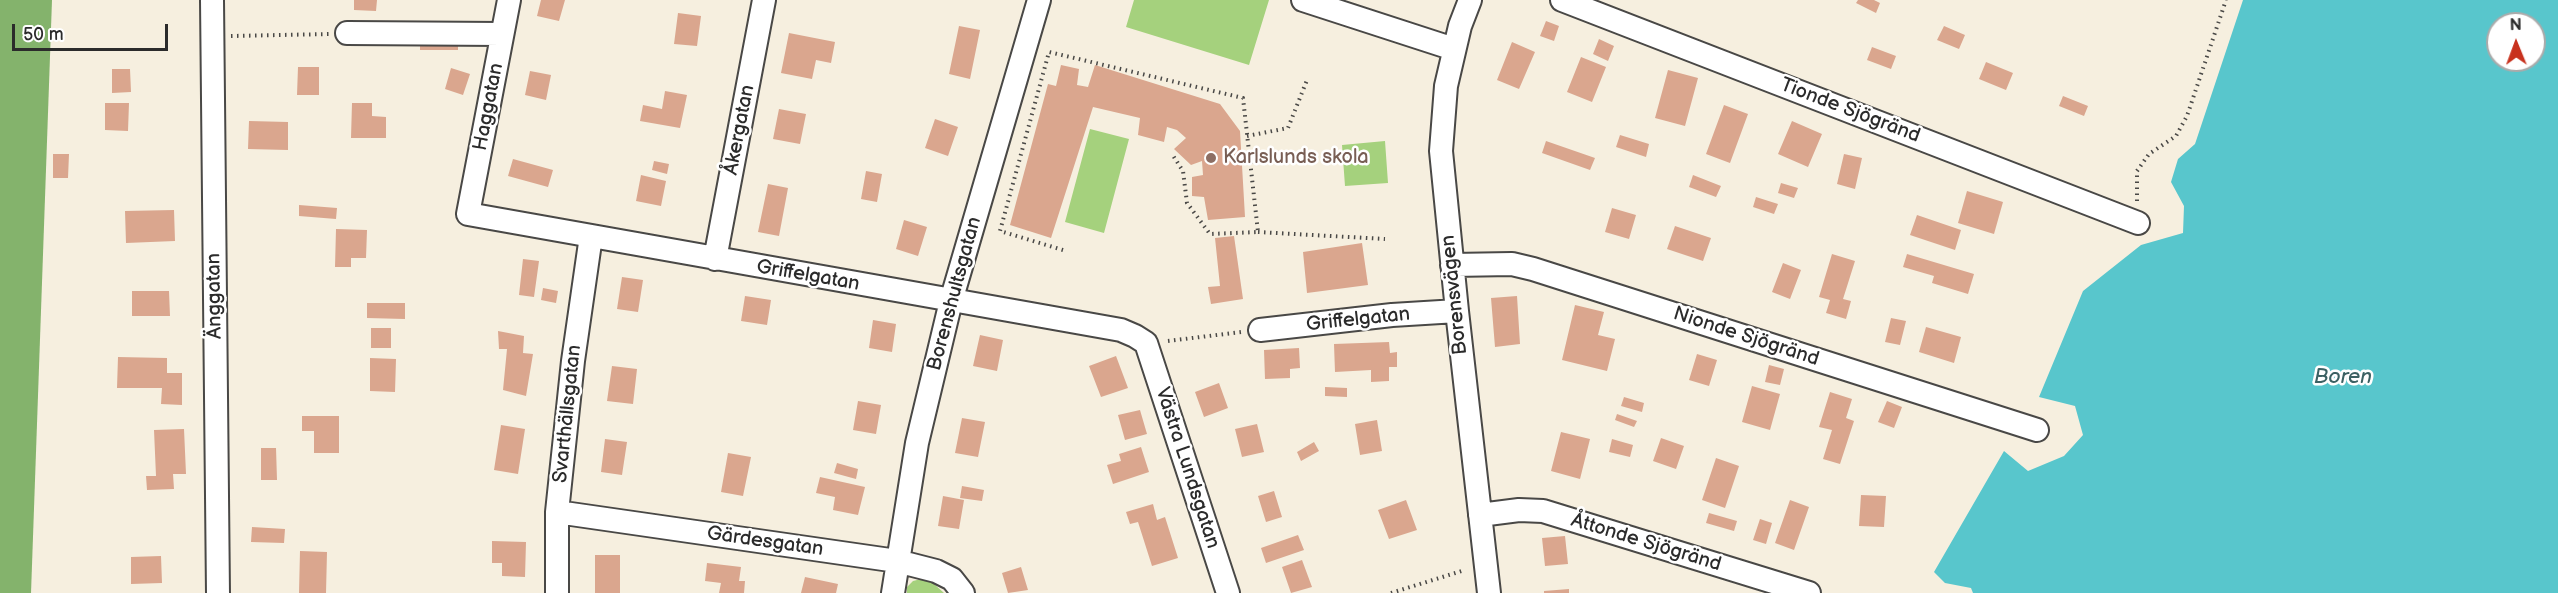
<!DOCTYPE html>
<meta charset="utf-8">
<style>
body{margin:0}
#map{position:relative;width:2558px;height:593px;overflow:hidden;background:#f6efdf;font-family:"Balsamiq Sans",sans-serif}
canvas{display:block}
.north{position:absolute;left:2486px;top:12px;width:60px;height:60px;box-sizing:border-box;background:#fff;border:2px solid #aaa;border-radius:50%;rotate:359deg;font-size:16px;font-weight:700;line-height:24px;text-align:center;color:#2b2b2b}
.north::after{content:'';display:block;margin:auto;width:21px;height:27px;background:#c8321e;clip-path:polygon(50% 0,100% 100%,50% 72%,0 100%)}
.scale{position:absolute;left:12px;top:24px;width:156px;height:27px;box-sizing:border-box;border:3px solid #2b2b2b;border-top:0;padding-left:8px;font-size:18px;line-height:21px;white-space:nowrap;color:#2b2b2b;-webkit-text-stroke:4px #fff;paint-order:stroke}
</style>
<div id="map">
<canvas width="2558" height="593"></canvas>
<div class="north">N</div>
<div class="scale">50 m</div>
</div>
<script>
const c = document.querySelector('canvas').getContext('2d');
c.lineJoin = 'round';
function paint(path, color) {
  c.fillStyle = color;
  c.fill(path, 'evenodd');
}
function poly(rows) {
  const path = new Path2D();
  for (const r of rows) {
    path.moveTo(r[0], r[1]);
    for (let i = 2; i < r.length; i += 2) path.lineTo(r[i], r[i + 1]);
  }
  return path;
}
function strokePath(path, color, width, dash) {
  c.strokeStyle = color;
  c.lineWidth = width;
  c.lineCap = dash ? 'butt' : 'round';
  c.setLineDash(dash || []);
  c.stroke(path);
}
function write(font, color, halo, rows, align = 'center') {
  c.font = font + ' "Balsamiq Sans",sans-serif';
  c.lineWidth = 5;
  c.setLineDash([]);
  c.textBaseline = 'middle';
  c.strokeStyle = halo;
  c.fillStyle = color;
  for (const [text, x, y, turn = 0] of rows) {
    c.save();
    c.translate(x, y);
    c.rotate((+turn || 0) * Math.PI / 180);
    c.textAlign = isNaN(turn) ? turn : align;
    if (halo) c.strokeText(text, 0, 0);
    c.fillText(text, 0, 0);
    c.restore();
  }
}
paint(poly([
 [1134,0,1269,0,1249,65,1126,27],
 [1090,129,1129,139,1104,233,1065,222],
 [1385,141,1388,183,1345,186,1342,145],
 [921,579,933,583,944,593,907,593,907,587,913,581]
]), '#a5d17d');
paint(poly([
 [0,0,52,0,31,593,0,593]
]), '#84b36c');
paint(poly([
 [2243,0,2558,0,2558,593,1973,593,1971,588,1945,583,1934,572,2004,451,2028,471,2064,456,2083,435,2075,406,2039,397,2083,291,2141,245,2183,233,2184,206,2171,182,2178,159,2195,144],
 [2498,24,2534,24,2534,60,2498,60]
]), '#58c6cc');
paint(poly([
 [354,0,377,0,376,11,354,10],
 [541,0,565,0,559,21,537,16],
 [1858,0,1874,0,1880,3,1876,13,1856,3],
 [678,13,701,16,697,46,674,44],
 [1546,21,1559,26,1554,41,1540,36],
 [959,26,980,30,970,79,949,74],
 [1944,26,1965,35,1959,49,1937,40],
 [420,33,458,33,458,50,420,50],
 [789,33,835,42,831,63,816,60,812,79,781,73],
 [1599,39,1614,46,1608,61,1593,54],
 [1512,42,1535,52,1519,89,1497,80],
 [1872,47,1896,56,1891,69,1867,60],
 [1581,57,1606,67,1592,102,1567,92],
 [1986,62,2013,73,2006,90,1979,79],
 [1061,65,1079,69,1077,85,1088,87,1095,65,1220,104,1240,131,1245,217,1208,220,1204,197,1192,196,1192,177,1203,175,1202,161,1191,165,1174,149,1186,138,1177,130,1167,127,1164,142,1138,135,1140,118,1093,107,1051,238,1010,225,1048,84,1056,86],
 [298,67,319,67,319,95,297,95],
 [451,68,470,74,463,95,445,89],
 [112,69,130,69,131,92,112,93],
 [1668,70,1698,78,1685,126,1655,118],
 [530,71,551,75,546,100,525,95],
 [665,91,687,95,680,128,640,121,643,105,662,109],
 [2063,96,2088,106,2084,116,2059,106],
 [105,103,129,103,128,131,105,130],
 [352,103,372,103,372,116,386,117,386,138,351,138],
 [1724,105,1748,114,1730,163,1706,154],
 [779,109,806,114,800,144,773,139],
 [935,119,958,127,948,156,925,148],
 [249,121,288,122,288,150,248,149],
 [1792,121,1822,134,1808,167,1778,154],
 [1620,135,1649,144,1646,157,1616,147],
 [1546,141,1595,158,1590,170,1542,153],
 [53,154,69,154,68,178,53,178],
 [1844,154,1862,158,1855,189,1837,184],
 [513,159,553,170,548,187,508,176],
 [654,161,669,164,667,174,652,170],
 [866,171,882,174,877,202,861,199],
 [641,175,666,181,661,206,636,201],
 [1693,175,1721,186,1716,197,1689,187],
 [1781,183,1798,188,1794,198,1778,193],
 [768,184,788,188,779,236,758,232],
 [1967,191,2003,202,1994,234,1958,223],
 [1756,197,1778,204,1774,214,1753,207],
 [299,205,337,208,336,219,299,216],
 [1612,208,1636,215,1629,239,1605,232],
 [174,210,175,241,126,243,125,211],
 [1917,215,1961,230,1955,250,1910,235],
 [904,220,927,227,918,256,896,249],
 [1675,226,1711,238,1703,261,1667,249],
 [336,229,367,230,366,258,351,258,351,267,335,267],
 [1234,236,1243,299,1211,304,1208,287,1220,286,1215,238],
 [1362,243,1368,285,1307,293,1303,252],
 [1832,254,1855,261,1843,299,1851,301,1846,319,1826,313,1830,300,1819,297],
 [1907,254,1974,274,1968,294,1932,283,1934,276,1903,267],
 [523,259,539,261,534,297,519,295],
 [1783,263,1801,270,1790,299,1772,292],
 [622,277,643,280,638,312,617,309],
 [543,288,558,291,556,303,541,300],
 [132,291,169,291,170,316,132,316],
 [745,296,771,300,767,325,741,321],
 [1517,296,1520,344,1495,347,1491,298],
 [367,303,405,303,405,319,367,318],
 [1575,305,1604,312,1598,335,1615,339,1607,371,1562,360],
 [1891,318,1906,321,1900,345,1885,342],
 [873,320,896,324,892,352,869,348],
 [1926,327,1961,337,1954,363,1919,352],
 [371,328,391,328,391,348,371,348],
 [498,331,524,336,523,353,533,354,526,396,503,390,507,349,499,349],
 [980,335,1003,340,997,371,973,366],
 [1389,342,1390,353,1397,352,1397,367,1389,367,1389,381,1371,382,1371,370,1335,372,1334,344],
 [1299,348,1300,368,1290,369,1290,378,1265,379,1264,350],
 [1697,354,1717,360,1709,386,1689,380],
 [1116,356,1128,388,1101,397,1089,366],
 [118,357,167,358,167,373,182,373,182,405,161,404,162,388,117,388],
 [370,358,396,359,395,392,370,391],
 [1769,365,1784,369,1780,385,1765,382],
 [612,366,637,369,633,404,607,401],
 [1219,383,1228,408,1204,417,1195,392],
 [1752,386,1780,394,1770,430,1742,422],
 [1325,387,1347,388,1347,397,1325,396],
 [1830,392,1852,399,1846,418,1854,421,1840,464,1823,459,1832,430,1819,427],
 [1624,397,1644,403,1642,412,1621,406],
 [858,401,881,405,876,434,853,430],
 [1887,401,1902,407,1894,428,1878,422],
 [1140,410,1147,434,1125,440,1118,415],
 [1617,414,1637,421,1634,427,1615,420],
 [302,416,339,416,339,453,314,453,314,431,302,431],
 [962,418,985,422,978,457,955,453],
 [1377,420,1382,451,1360,455,1355,424],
 [1257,424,1264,452,1242,457,1235,429],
 [501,425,525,429,518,474,494,470],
 [184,429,186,474,173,474,174,489,147,490,146,476,156,476,154,430],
 [1561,432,1590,439,1580,479,1551,471],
 [1661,438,1684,446,1676,469,1653,461],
 [605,439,627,442,622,475,601,472],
 [1612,439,1633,445,1630,457,1609,452],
 [1314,442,1319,451,1301,461,1297,452],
 [1141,447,1149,472,1113,484,1107,465,1121,461,1119,454],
 [261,448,276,448,277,480,261,480],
 [728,453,751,457,743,496,721,492],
 [1716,458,1739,466,1725,508,1702,500],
 [837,463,858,469,856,479,834,473],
 [820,477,865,487,858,515,833,510,835,497,816,493],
 [962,486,984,490,982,501,960,498],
 [1274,491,1282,517,1266,522,1258,496],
 [1861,495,1886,496,1884,527,1859,526],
 [943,496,964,500,959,529,938,526],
 [1406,500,1417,530,1389,539,1378,510],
 [1790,500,1809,507,1794,550,1775,543],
 [1153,504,1157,520,1165,517,1178,558,1152,566,1138,522,1130,524,1126,512],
 [1709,513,1737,521,1734,531,1706,523],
 [1760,519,1772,523,1766,544,1753,540],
 [252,527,285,529,284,543,251,542],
 [1298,535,1304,550,1266,563,1261,548],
 [1565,536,1568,564,1545,566,1542,538],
 [492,541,526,542,525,577,502,576,502,563,492,563],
 [300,551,327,552,326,593,299,593],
 [595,555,620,555,620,593,595,593],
 [161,556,162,583,131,584,131,557],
 [1302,560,1312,587,1291,593,1282,567],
 [707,563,741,567,739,581,745,581,744,593,719,593,721,583,705,581],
 [1021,567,1028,590,1008,593,1002,573],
 [805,577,838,584,836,593,801,593],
 [1569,589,1569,593,1544,593,1544,591]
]), '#daa68e');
const minor = poly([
 [212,0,218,593],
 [509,0,468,214,1121,330,1135,336,1146,343,1228,593],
 [1303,0,1454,49],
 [1470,0,1460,26,1446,86,1441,151,1457,311,1489,593],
 [1562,0,2138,223],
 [347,33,502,34],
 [715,259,764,0],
 [1452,265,1512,264,1533,269,2037,430],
 [1260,330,1392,315,1457,311],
 [557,512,897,561,936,571,952,579,963,593],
 [1480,515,1519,510,1543,511,1809,593],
 [557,593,557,512,573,361,591,236],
 [893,593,917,443,951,301,1039,0]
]);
strokePath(minor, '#494846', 26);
strokePath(poly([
 [231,36,329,34],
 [1247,136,1288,128,1307,80],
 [2137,201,2137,171,2149,154,2176,136,2187,116,2226,0],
 [1258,232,1385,239],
 [1063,250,1000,231,1049,52,1243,98,1258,232,1210,234,1187,203,1183,171,1172,154],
 [1168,341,1241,332],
 [1391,593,1465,570]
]), '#494846', 4, [1.5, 4.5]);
strokePath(minor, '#fff', 22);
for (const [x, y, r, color] of [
 [1211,158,6,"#8d6e63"]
]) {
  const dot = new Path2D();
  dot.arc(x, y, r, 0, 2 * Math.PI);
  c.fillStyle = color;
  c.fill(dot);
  strokePath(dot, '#fff', 2);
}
write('20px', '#2b2b2b', '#fff', [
 ["Haggatan",489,107,-79],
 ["Tionde Sjögränd",1850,111,21],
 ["Åkergatan",740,130,-79],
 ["Griffelgatan",808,276,10],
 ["Borenshultsgatan",955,294,-75],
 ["Borensvägen",1455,295,-96],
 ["Änggatan",215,296,-91],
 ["Griffelgatan",1358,320,-6],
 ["Nionde Sjögränd",1746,337,18],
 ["Svarthällsgatan",568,414,-84],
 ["Västra Lundsgatan",1187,468,72],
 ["Gärdesgatan",765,542,8],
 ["Åttonde Sjögränd",1646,543,17]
]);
write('20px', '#785e54', '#fff', [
 ["Karlslunds skola",1223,158]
], 'left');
write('italic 21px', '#3b6163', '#fff', [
 ["Boren",2343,378]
]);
</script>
